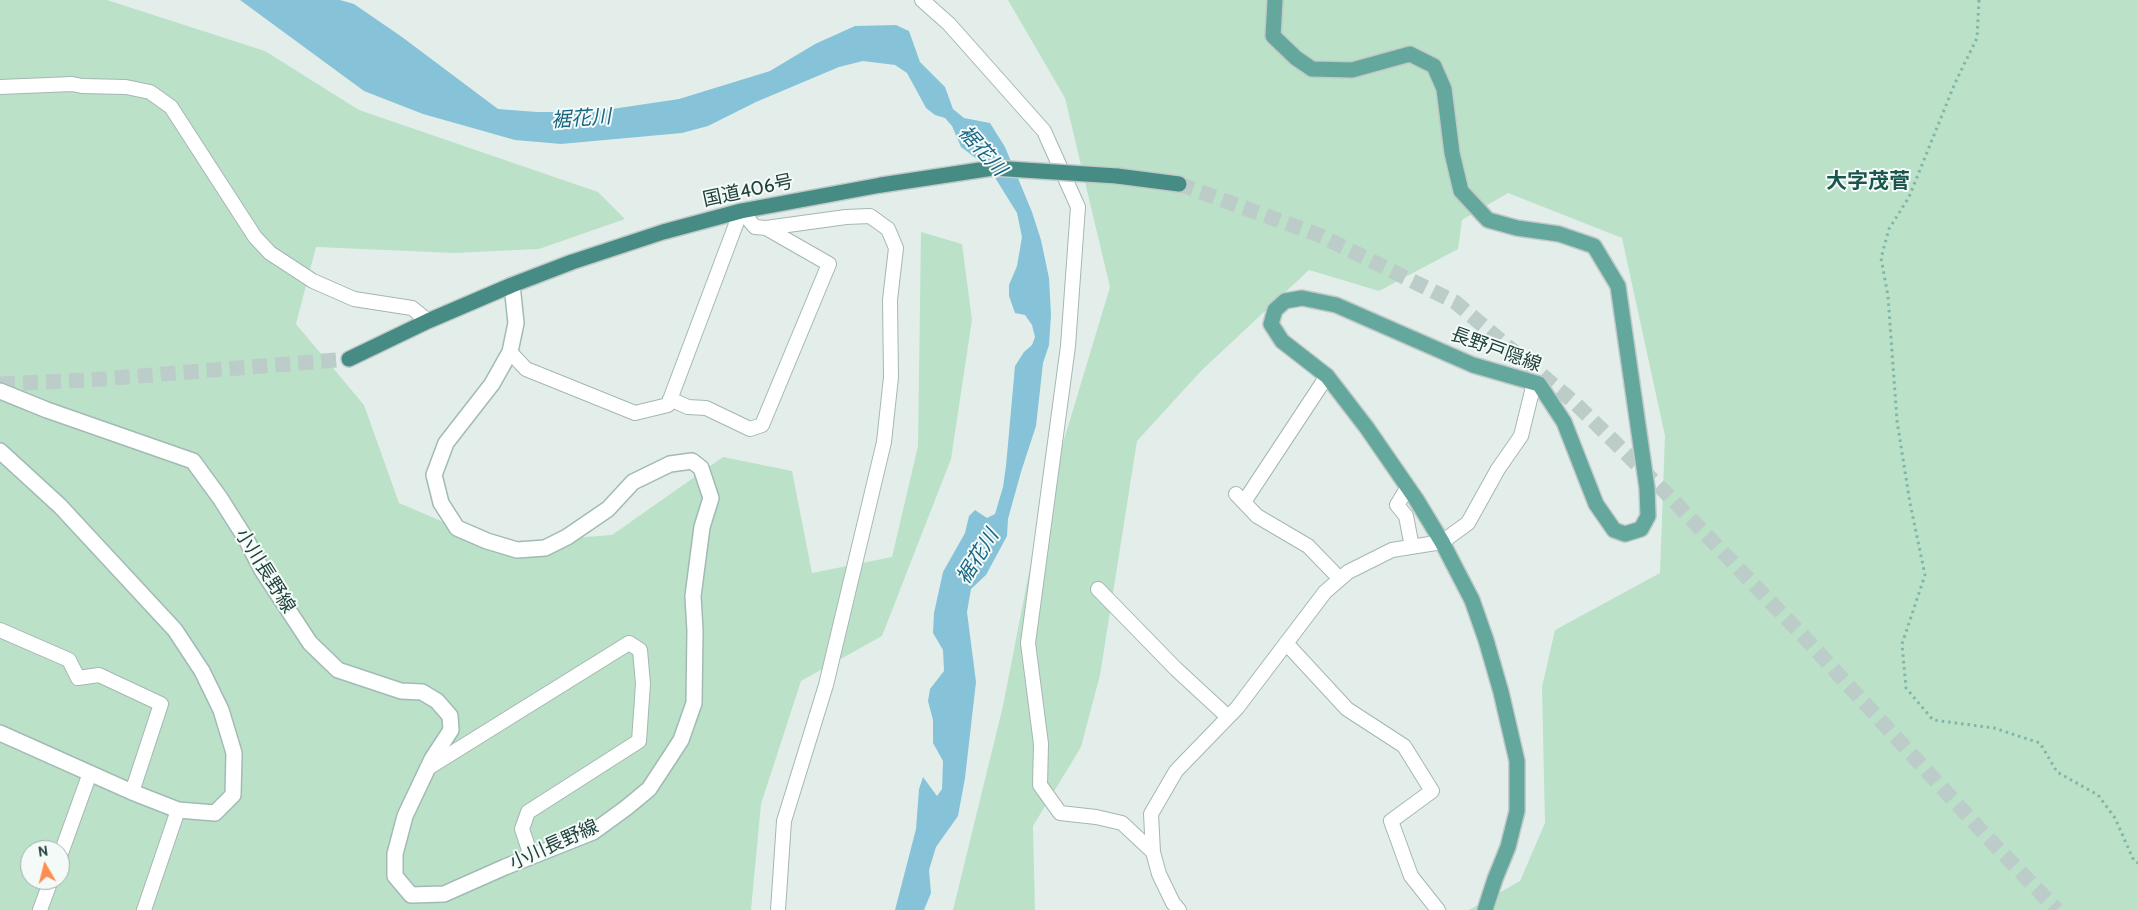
<!DOCTYPE html>
<meta charset="utf-8">
<style>
body{margin:0}
#map{position:relative;width:2138px;height:910px;overflow:hidden;background:#e3eeeb;font-family:Cabin,sans-serif}
canvas{display:block}
.north{position:absolute;left:20px;top:840px;width:50px;height:50px;box-sizing:border-box;background:#f4faf8;border:1px solid #a0b0ad;border-radius:50%;rotate:352deg;font-size:14px;font-weight:700;line-height:20px;text-align:center;color:#21423c}
.north::after{content:'';display:block;margin:auto;width:18px;height:22px;background:#fd8e52;clip-path:polygon(50% 0,100% 100%,50% 72%,0 100%)}
</style>
<div id="map">
<canvas width="2138" height="910"></canvas>
<div class="north">N</div>
</div>
<script>
const c = document.querySelector('canvas').getContext('2d');
c.lineJoin = 'round';
function paint(path, color) {
  c.fillStyle = color;
  c.fill(path, 'evenodd');
}
function poly(rows) {
  const path = new Path2D();
  for (const r of rows) {
    path.moveTo(r[0], r[1]);
    for (let i = 2; i < r.length; i += 2) path.lineTo(r[i], r[i + 1]);
  }
  return path;
}
function strokePath(path, color, width, dash) {
  c.strokeStyle = color;
  c.lineWidth = width;
  c.lineCap = dash ? 'butt' : 'round';
  c.setLineDash(dash || []);
  c.stroke(path);
}
function write(font, color, halo, rows, align = 'center') {
  c.font = font + ' Cabin,"Noto Sans JP",sans-serif';
  c.lineWidth = 4;
  c.setLineDash([]);
  c.textBaseline = 'middle';
  c.strokeStyle = halo;
  c.fillStyle = color;
  for (const [text, x, y, turn = 0] of rows) {
    c.save();
    c.translate(x, y);
    c.rotate((+turn || 0) * Math.PI / 180);
    c.textAlign = isNaN(turn) ? turn : align;
    if (halo) c.strokeText(text, 0, 0);
    c.fillText(text, 0, 0);
    c.restore();
  }
}
paint(poly([
 [0,0,107,0,265,51,359,110,598,192,625,219,539,249,454,253,316,247,296,324,364,405,399,503,495,544,612,535,723,457,792,471,812,573,892,557,918,446,921,232,962,244,972,320,951,459,882,636,801,681,761,804,751,910,0,910],
 [30,850,60,850,60,880,30,880],
 [1008,0,2138,0,2138,910,1469,910,1520,881,1545,823,1542,687,1555,630,1660,573,1665,436,1622,238,1508,193,1462,220,1458,249,1379,291,1309,270,1202,370,1137,441,1100,675,1081,747,1033,826,1035,910,953,910,1003,706,1038,526,1110,287,1065,98]
]), '#bbe1c9');
paint(poly([
 [240,0,340,0,354,4,402,37,498,109,537,112,592,112,679,99,770,71,815,44,855,26,896,25,909,31,920,62,945,87,953,109,964,118,990,123,1005,147,1032,212,1041,240,1049,278,1051,315,1049,345,1043,363,1036,426,1021,472,1008,519,1007,536,986,575,971,589,967,612,976,682,965,778,958,816,936,847,929,870,931,893,924,910,895,910,916,829,919,789,923,777,937,796,942,789,943,761,933,743,933,720,928,701,930,689,944,671,943,650,933,633,934,613,943,572,965,533,969,516,975,510,987,518,995,514,1003,487,1006,466,1015,366,1024,352,1032,345,1035,337,1032,325,1025,315,1015,313,1009,296,1009,285,1017,266,1022,237,1017,213,989,168,961,147,952,126,945,118,935,115,926,108,907,73,895,65,863,61,839,67,756,102,708,126,682,133,561,144,515,140,423,114,364,91]
]), '#87c3d8');
strokePath(poly([
 [1179,184,1319,235,1455,302,1576,404,1669,496,1805,638,1989,839,2057,910],
 [0,384,90,380,349,359]
]), '#bcccc8', 15, [15, 8]);
const minor = poly([
 [922,0,949,24,1044,131,1078,207,1068,346,1028,643,1041,744,1040,785,1060,813,1096,817,1122,823,1153,852],
 [0,87,72,84,82,86,126,87,150,92,171,107,255,237,270,253,313,281,354,299,412,308,428,321],
 [510,352,526,369,635,413,668,405,741,211,755,227,766,228,846,217,870,216,888,229,896,248,890,300,891,377,884,442,826,685,784,821,778,910],
 [670,399,688,407,706,408,750,429,762,425,829,264,766,228],
 [1408,487,1397,505,1406,516,1412,547],
 [1236,494,1257,516,1308,546,1340,579],
 [1244,502,1327,376],
 [1098,589,1176,669,1228,717],
 [0,630,69,660,78,678,99,675,161,704,132,792],
 [1286,643,1347,709,1404,746,1432,791,1391,821,1411,876,1438,910],
 [428,768,629,643,640,650,643,684,639,741,528,812,522,829,531,856],
 [60,856,90,773],
 [40,910,51,880],
 [144,910,178,810],
 [1179,910,1173,903,1159,874,1153,852,1151,814,1176,771,1237,708,1325,592,1348,572,1392,550,1442,542,1468,523,1498,469,1521,436,1534,383]
]);
const secondary = poly([
 [0,391,47,410,193,461,220,498,246,539,262,570,310,643,338,670,401,691,422,692,437,701,450,716,451,730,432,759,405,816,395,854,395,876,411,895,444,894,505,867,593,832,626,808,649,789,670,757,681,740,694,703,695,631,693,596,702,527,711,498,701,468,692,461,670,464,633,482,608,509,567,537,545,548,517,550,487,541,457,528,441,503,434,475,446,443,492,384,510,352,516,323,512,285],
 [0,451,60,506,175,630,202,671,221,710,234,753,233,795,215,813,178,810,132,792,0,733]
]);
const primary = poly([
 [1275,0,1273,36,1296,58,1312,69,1352,70,1410,54,1434,66,1444,89,1452,153,1461,191,1488,220,1517,228,1559,234,1594,246,1618,286,1647,488,1648,516,1641,529,1625,534,1614,530,1596,504,1564,422,1539,384,1473,365,1336,305,1302,298,1285,301,1275,310,1271,324,1282,341,1327,376,1367,428,1416,499,1442,542,1472,600,1486,640,1501,692,1517,761,1517,811,1508,847,1495,879,1485,910]
]);
const trunk = poly([
 [1117,176,1179,184],
 [349,359,428,321,512,285,572,262,663,232,741,211,881,185]
]);
strokePath(minor, '#a5b7b3', 16);
strokePath(secondary, '#a1bbb4', 18);
strokePath(primary, '#c1cac8', 18);
strokePath(trunk, '#c1cac8', 18);
strokePath(poly([
 [1979,0,1977,38,1955,83,1909,197,1889,229,1881,258,1888,296,1897,421,1910,503,1925,575,1902,644,1906,688,1933,720,1994,728,2040,743,2057,772,2098,795,2115,818,2134,861,2138,863]
]), '#81b5aa', 3, [2.5, 4]);
strokePath(minor, '#fff', 14);
strokePath(secondary, '#fff', 15);
strokePath(primary, '#64a89d', 15);
strokePath(trunk, '#478c84', 15);
const trunkBridge = poly([
 [881,185,993,168,1117,176]
]);
strokePath(trunkBridge, '#c1cac8', 18, []);
strokePath(trunkBridge, '#478c84', 15);
write('19px', '#21423c', '#f4faf8', [
 ["国道406号",748,191,-12],
 ["長野戸隠線",1496,350,20],
 ["小川長野線",265,571,58],
 ["小川長野線",554,845,-24]
]);
write('italic 20px', '#156583', '#f4faf8', [
 ["裾花川",581,119,-4],
 ["裾花川",982,151,48],
 ["裾花川",978,557,-58]
]);
write('bold 21px', '#1b564e', '#f4faf8', [
 ["大字茂菅",1868,182]
]);
</script>
